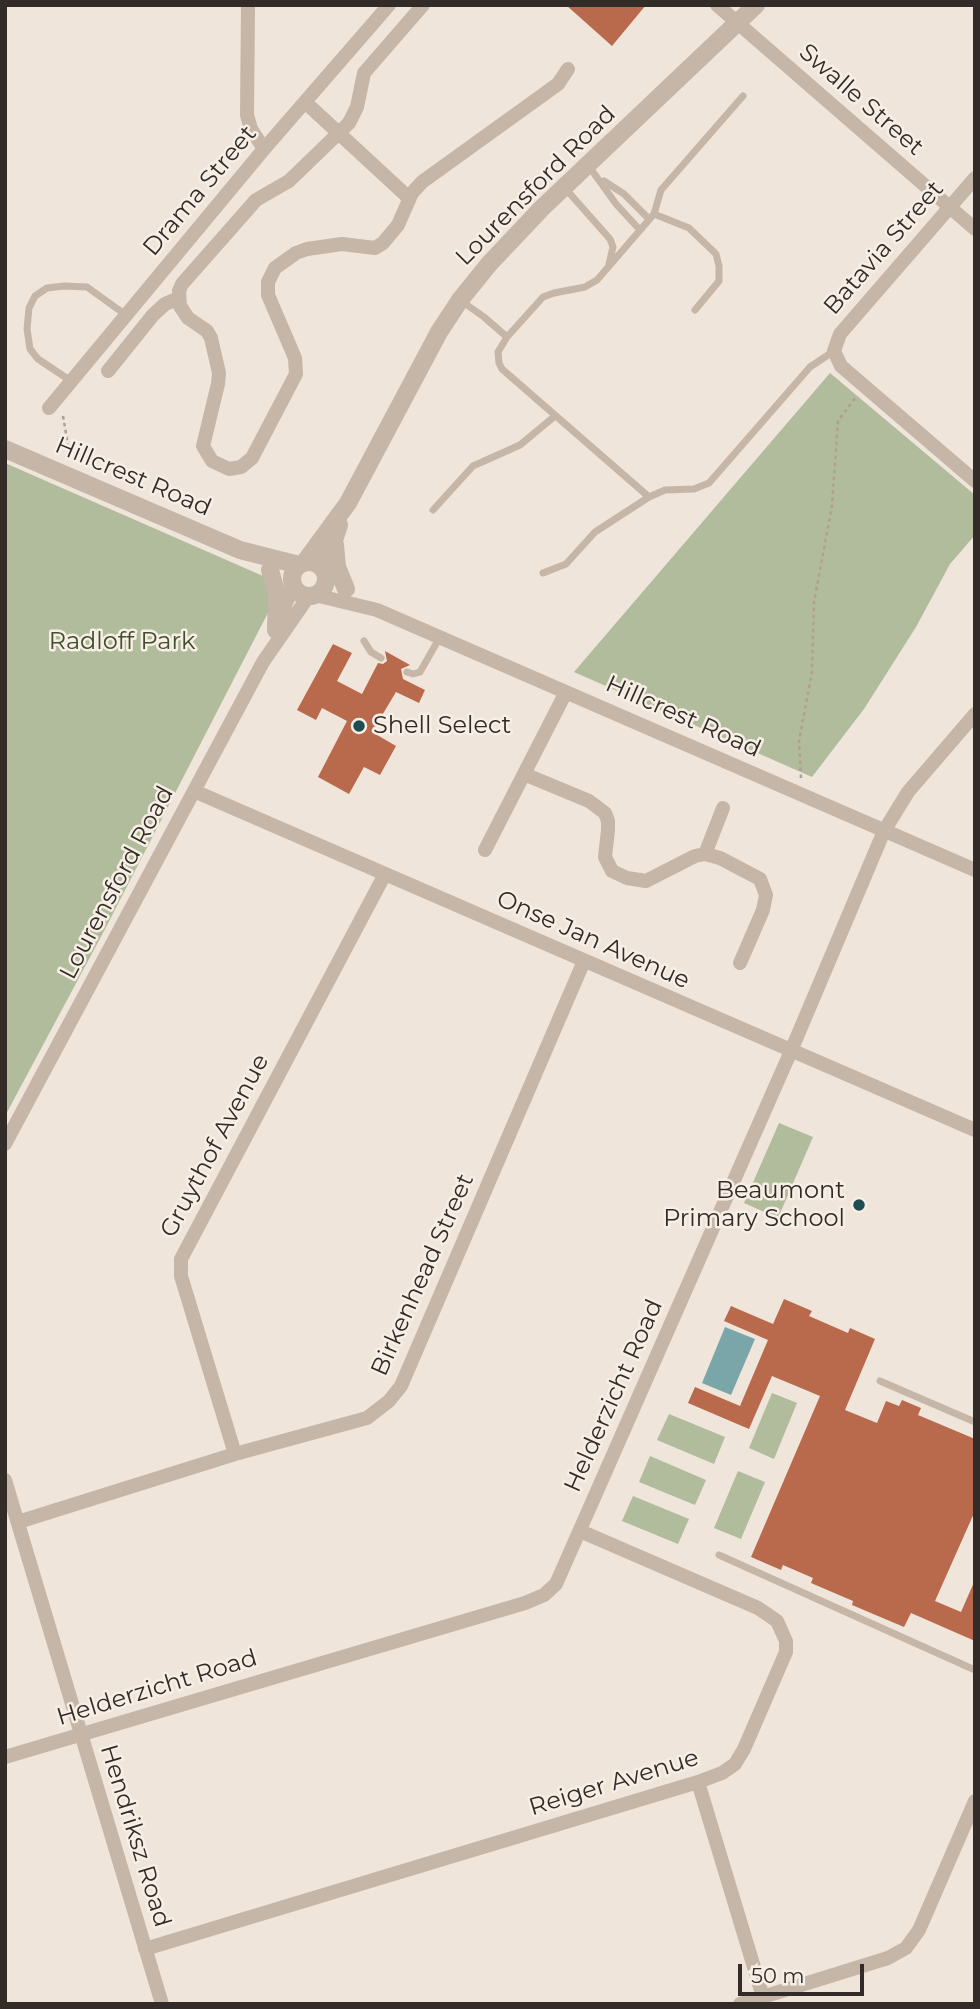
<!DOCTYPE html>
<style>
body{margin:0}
#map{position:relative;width:980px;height:2009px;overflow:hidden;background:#efe5da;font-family:Montserrat,sans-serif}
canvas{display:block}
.frame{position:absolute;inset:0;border:7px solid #322b27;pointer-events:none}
.scale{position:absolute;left:738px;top:1964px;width:126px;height:32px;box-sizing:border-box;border:4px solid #322b27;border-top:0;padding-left:9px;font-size:21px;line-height:24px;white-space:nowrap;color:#322b27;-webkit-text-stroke:5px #f7efe5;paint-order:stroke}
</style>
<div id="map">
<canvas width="980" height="2009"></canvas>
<div class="frame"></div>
<div class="scale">50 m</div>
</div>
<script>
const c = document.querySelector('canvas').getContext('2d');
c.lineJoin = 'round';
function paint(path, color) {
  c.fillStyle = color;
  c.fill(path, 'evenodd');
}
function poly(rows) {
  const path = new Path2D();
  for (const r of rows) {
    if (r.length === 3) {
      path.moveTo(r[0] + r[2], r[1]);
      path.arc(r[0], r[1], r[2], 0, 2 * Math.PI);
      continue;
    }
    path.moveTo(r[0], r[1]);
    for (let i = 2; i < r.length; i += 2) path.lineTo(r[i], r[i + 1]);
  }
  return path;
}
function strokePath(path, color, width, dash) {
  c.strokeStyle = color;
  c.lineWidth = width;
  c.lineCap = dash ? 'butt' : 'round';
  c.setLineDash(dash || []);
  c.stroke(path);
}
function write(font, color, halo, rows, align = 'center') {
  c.font = font + ' Montserrat,sans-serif';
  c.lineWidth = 5;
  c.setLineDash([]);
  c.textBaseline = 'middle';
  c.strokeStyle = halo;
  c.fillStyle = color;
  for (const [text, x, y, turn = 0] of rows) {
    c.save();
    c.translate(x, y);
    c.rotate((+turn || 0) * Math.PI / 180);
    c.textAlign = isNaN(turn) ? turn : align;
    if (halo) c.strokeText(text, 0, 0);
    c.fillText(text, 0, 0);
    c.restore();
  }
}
paint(poly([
 [830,373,975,495,975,535,950,564,916,627,864,709,812,777,574,672],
 [5,463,263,576,272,605,104,931,5,1116],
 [779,1123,813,1137,778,1218,744,1203],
 [772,1393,797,1403,774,1459,749,1448],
 [669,1414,725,1437,714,1464,657,1440],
 [650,1456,706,1480,695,1505,639,1482],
 [738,1471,765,1482,741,1539,714,1528],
 [633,1496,689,1519,678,1544,622,1521]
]), '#b0bc9b');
paint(poly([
 [725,1327,755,1339,731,1395,702,1383]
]), '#7ba6a9');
paint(poly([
 [566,5,646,5,612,46],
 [333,644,352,653,337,681,362,694,378,663,383,664,387,661,385,651,410,665,401,669,403,679,425,690,419,703,396,692,372,732,396,746,380,775,364,767,349,794,318,777,347,721,322,708,316,720,297,710],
 [784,1299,812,1311,809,1316,848,1333,850,1328,875,1339,845,1410,877,1423,886,1401,899,1406,902,1400,921,1408,918,1415,975,1439,975,1511,935,1601,961,1612,975,1580,975,1641,911,1613,904,1627,852,1605,853,1601,811,1583,813,1578,783,1565,781,1570,751,1557,820,1396,772,1376,749,1429,688,1403,695,1387,740,1406,768,1340,724,1321,731,1306,773,1324]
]), '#ba6a4c');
strokePath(poly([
 [63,416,70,457],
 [801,778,799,741,812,672,814,602,832,506,838,421,855,398]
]), '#b1a091', 2.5, [3.5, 3.5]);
strokePath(poly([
 [588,165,616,204,640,230],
 [604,181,624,194,649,219],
 [564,187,610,239,613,247,609,264],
 [654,214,689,228,716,254,719,266,719,281,695,310],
 [460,300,484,317,507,337,543,297,554,293,585,287,597,280,654,214,661,190,743,96],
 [507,337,498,352,499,363,502,369,649,497],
 [71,381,38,359,30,349,27,329,29,308,35,296,47,288,64,286,87,287,126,315],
 [433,510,473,466,520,445,555,416],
 [543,573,566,564,595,532,649,497,665,490,694,489,709,483,810,367,834,351],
 [364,641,371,652,381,658],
 [407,672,413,674,420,672,440,637],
 [880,1381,975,1422],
 [719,1555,975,1670]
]), '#c5b6a7', 7);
strokePath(poly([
 [248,5,247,115,251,129,264,149],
 [423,5,364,73,357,107,349,123,289,181,256,200,182,284,179,291,180,306,188,318,207,331,211,338,219,373,218,384,203,446,212,461,229,469,241,467,252,458,296,374,295,358,268,295,268,282,275,268,296,253,307,249,342,244,375,248,383,243,398,225,412,193,422,182,558,84,568,69],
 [717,5,975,229],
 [305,102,409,198],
 [975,178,840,334,834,351,841,366,975,481],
 [108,371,153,315,165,304,179,298],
 [49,408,264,149,389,5],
 [315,595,377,610,975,870],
 [279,621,293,586],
 [524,774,589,801,605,813,608,821,608,830,605,857,612,871,627,878,646,881,695,856,705,854,720,858,760,879,766,895,763,910,740,963],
 [194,791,975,1130],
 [485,850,566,692],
 [705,854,723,808],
 [5,1144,263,662,308,597],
 [235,1454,181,1276,181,1259,385,874],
 [5,1480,162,2004],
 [18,1522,235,1454,367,1418,389,1401,401,1386,584,961],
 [5,1757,525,1603,544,1595,556,1584,791,1051,884,831,908,792,975,714],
 [698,1782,763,1997],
 [145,1949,698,1782,722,1773,735,1764,744,1749,786,1652,786,1641,777,1621,758,1608,580,1531],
 [740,2004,888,1958,906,1948,919,1930,975,1801]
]), '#c5b6a7', 14);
strokePath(poly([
 [5,449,240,550,299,565],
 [335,545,337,567,346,589],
 [309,579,17],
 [304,563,348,503,439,332,460,300,489,264,542,208,756,5],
 [270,570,277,595,276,630],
 [324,571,339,525]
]), '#c5b6a7', 18);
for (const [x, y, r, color] of [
 [359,726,7,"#204b50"],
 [859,1205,7,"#204b50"]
]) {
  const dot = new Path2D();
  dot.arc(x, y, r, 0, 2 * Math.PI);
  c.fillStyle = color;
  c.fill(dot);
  strokePath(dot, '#f7efe5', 2.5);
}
write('24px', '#322b27', '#f7efe5', [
 ["Swalle Street",861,100,41],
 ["Lourensford Road",536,186,-45],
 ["Drama Street",200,191,-50],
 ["Batavia Street",884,248,-49],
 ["Hillcrest Road",133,477,23],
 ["Hillcrest Road",683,717,24],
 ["Lourensford Road",117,883,-62],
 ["Onse Jan Avenue",593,940,24],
 ["Gruythof Avenue",215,1146,-62],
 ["Birkenhead Street",423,1275,-66],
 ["Helderzicht Road",614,1396,-66],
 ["Helderzicht Road",157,1688,-17],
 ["Reiger Avenue",614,1783,-17],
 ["Hendriksz Road",135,1836,73]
]);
write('24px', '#414e2d', '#f7efe5', [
 ["Radloff Park",122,642]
]);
write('24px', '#322b27', '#f7efe5', [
 ["Shell Select",373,726],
 ["Beaumont",845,1191,"right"],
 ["Primary School",845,1219,"right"]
], 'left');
</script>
